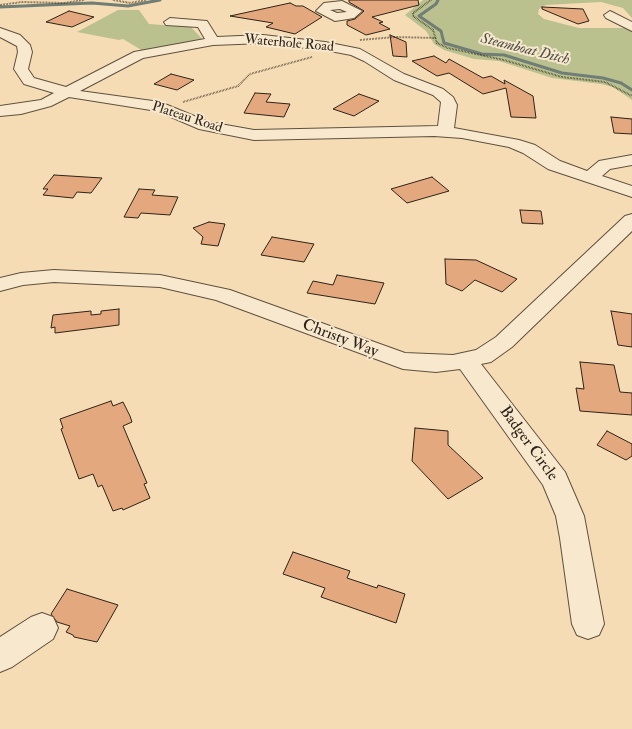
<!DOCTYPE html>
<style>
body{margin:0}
canvas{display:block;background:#f5dcb4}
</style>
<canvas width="632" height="729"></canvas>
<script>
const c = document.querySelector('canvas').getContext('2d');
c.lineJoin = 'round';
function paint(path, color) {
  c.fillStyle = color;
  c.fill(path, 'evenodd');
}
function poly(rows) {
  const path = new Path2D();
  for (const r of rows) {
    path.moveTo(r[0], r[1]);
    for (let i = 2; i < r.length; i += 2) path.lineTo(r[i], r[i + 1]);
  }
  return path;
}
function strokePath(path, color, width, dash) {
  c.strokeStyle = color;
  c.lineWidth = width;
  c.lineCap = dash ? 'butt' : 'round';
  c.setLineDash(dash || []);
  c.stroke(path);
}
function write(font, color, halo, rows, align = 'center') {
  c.font = font + ' "IM FELL Double Pica",serif';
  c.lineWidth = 4;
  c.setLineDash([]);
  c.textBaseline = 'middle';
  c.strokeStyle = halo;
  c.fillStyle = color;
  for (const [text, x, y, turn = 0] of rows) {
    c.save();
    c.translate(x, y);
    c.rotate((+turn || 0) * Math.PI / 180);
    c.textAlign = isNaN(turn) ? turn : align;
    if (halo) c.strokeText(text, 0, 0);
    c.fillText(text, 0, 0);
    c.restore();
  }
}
paint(poly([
 [423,0,632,0,632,18,623,8,601,2,546,5,539,9,538,14,544,19,579,28,632,28,632,100,613,87,601,84,552,78,499,61,474,59,444,50,434,44,426,31,405,15],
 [118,10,139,10,149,24,191,27,203,40,143,51,123,39,119,40,77,32]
]), '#bac18f');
strokePath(poly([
 [438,0,436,4,419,16,441,31,444,43,482,54,504,55,562,73,603,78,621,83,632,90],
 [0,7,92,3,128,6,160,0]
]), '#717e76', 3);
const building = poly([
 [349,0,418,0,419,5,372,17,383,22,379,23,390,29,366,35,347,25,347,21,355,19,364,11,349,2,349,0],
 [290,3,296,6,303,6,322,17,295,34,266,27,273,23,230,16,290,3],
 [542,7,583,9,589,21,578,24,542,9,542,7],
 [69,11,94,17,72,27,46,22,69,11],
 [390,35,406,42,407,57,393,56,390,35],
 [434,56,446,63,449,59,483,78,491,76,505,84,504,80,533,96,536,118,511,117,506,88,483,94,449,73,437,76,412,61,434,56],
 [171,74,194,80,177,90,154,84,171,74],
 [255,93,271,94,266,102,290,104,284,117,244,113,255,93],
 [359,94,379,101,354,116,333,109,359,94],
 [611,117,632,119,632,134,614,133,611,117],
 [54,175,102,178,91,193,77,192,73,198,43,195,48,189,43,189,54,175],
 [432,177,449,191,407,203,391,189,432,177],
 [139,189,155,190,152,195,178,197,170,215,141,213,138,218,124,217,139,189],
 [520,210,541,211,543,224,522,223,520,210],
 [209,222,225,224,218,246,201,244,203,237,193,228,209,222],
 [272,237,314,244,304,262,261,255,272,237],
 [445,259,476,260,517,279,502,292,475,280,462,291,446,284,445,259],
 [337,275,384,283,375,304,307,293,313,281,333,285,337,275],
 [119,309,119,325,55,333,55,327,51,328,53,315,91,311,91,315,101,314,101,311,119,309],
 [611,311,632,314,632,347,618,345,611,311],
 [580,362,614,365,620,392,632,393,632,415,580,411,576,388,584,389,580,362],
 [111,401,113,406,123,402,130,416,132,422,123,426,147,483,144,484,150,498,123,510,122,508,113,511,102,485,98,487,93,474,79,479,61,429,63,428,60,419,111,401],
 [415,428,448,431,448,445,483,478,448,499,412,461,415,428],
 [607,431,632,444,632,456,626,460,597,445,607,431],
 [293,552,350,571,347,578,377,588,378,585,405,594,396,623,321,597,325,588,283,574,293,552],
 [67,589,118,605,97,642,74,637,73,635,66,632,70,626,57,622,51,614,67,589]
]);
paint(building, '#e4a87e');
strokePath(building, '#2d2318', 1);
const minor = poly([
 [342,1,362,11,354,18,335,21,316,11,324,3,342,1],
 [340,9,347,12,337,13,330,10,340,9],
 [610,11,632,22,632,31,606,18,604,15,610,11],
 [170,18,207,21,217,37,263,35,325,42,360,49,404,74,443,89,453,97,457,105,454,128,519,140,535,145,560,161,587,171,599,161,632,155,632,165,610,169,602,176,632,186,632,197,548,169,523,153,509,147,462,138,434,136,254,140,199,129,157,111,69,97,51,106,21,114,0,116,0,106,41,100,54,93,24,84,14,69,18,52,17,46,0,37,0,28,20,35,30,45,32,52,28,69,34,78,66,87,134,52,205,39,198,27,166,25,164,22,170,18],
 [263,43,325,50,351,55,364,61,394,80,433,95,441,102,438,126,254,130,209,122,160,102,80,91,143,58,213,45,263,43],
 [632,214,632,231,512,347,491,362,481,364,565,472,584,516,604,624,599,635,588,639,577,635,572,624,560,538,556,516,543,485,460,369,436,372,403,369,216,300,160,287,54,282,23,285,0,291,0,278,21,273,54,270,160,275,230,290,405,353,453,355,476,350,496,337,625,216,632,214],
 [42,613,53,617,58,628,53,639,12,667,0,672,0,637,31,617,42,613]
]);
strokePath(minor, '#5f513f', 2);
strokePath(poly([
 [113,0,130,3,146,0],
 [431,0,413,13,413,16,433,30,437,43,448,48,504,60,562,77,605,82,632,96],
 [0,5,22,2,64,3,84,0],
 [360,40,395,37,436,38],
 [183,102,238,86,250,74,312,57]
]), '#2d2318', 2, [0.5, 1]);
paint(minor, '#f8e8ce');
write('14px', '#2d2318', '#f8e8ce', [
 ["Waterhole Road",289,44,5],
 ["Plateau Road",187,118,18]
]);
write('italic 15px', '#4f5047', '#f8e8ce', [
 ["Steamboat Ditch",525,50,14]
]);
write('16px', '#2d2318', '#f8e8ce', [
 ["Christy Way",340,339,21],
 ["Badger Circle",528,444,54]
]);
</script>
